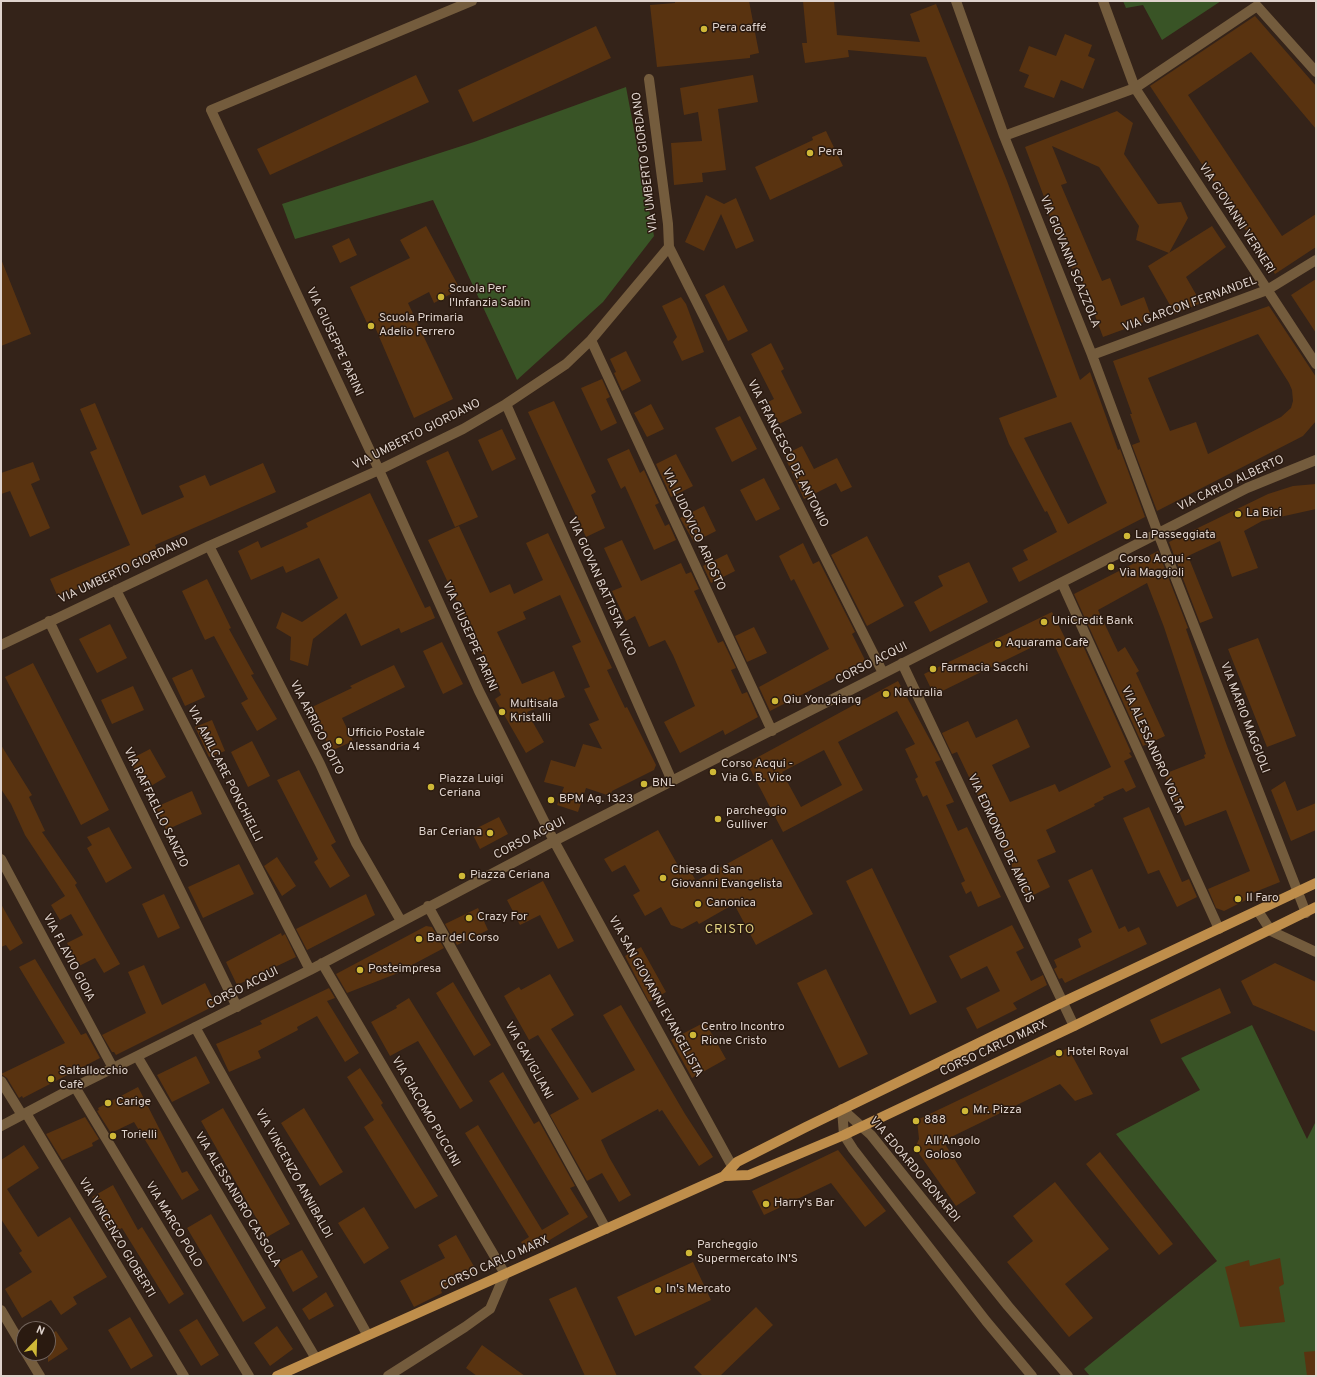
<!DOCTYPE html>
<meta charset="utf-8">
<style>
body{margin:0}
#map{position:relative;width:1317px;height:1377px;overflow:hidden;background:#342319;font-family:Overpass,sans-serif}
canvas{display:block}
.frame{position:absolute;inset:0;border:2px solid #dfd3cd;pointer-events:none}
.north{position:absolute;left:16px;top:1321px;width:40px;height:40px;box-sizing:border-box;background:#2a1a10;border:1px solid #72645c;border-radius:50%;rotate:23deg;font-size:11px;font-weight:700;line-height:16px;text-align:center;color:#dfd3cd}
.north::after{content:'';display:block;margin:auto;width:14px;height:18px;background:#cfb837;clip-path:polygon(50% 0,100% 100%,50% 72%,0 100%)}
</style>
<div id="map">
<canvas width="1317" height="1377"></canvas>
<div class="frame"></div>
<div class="north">N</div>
</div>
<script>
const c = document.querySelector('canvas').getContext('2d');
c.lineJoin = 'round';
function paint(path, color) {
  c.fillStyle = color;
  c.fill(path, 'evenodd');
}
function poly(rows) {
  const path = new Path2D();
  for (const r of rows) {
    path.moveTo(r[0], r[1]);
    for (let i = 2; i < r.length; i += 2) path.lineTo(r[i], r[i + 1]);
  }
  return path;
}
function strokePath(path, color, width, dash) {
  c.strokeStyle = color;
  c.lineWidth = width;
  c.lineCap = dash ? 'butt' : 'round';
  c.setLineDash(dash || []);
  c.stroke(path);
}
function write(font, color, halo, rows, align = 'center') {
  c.font = font + ' Overpass,sans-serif';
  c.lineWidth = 3;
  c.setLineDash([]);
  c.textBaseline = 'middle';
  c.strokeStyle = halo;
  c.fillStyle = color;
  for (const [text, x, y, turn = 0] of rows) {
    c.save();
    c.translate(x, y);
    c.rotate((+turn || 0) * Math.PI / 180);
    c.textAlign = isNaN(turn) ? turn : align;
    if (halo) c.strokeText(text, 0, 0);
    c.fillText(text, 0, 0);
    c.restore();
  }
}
paint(poly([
 [1123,1,1221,1,1162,40,1143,5,1126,8],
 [626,87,654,236,603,302,517,380,433,200,295,239,282,204,474,142],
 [1252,1025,1307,1139,1316,1121,1316,1376,1090,1376,1084,1369,1217,1261,1116,1134,1200,1090,1181,1058]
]), '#395426');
paint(poly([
 [675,1,749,1,759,53,750,55,750,58,657,67,650,5,675,3],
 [803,1,834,1,837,35,920,42,910,14,936,4,1007,181,1080,380,1090,372,1118,450,1120,449,1145,517,1019,582,1012,568,1028,560,1023,550,1057,532,1047,511,1045,512,1009,444,999,418,1057,397,926,57,848,50,849,57,805,63,802,43,807,43],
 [1071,422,1107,503,1068,524,1024,438],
 [1255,16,1316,86,1316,129,1251,52,1188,95,1282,236,1316,214,1316,247,1275,274,1150,86],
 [596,26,611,58,473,122,458,90],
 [1065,34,1092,45,1088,56,1095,59,1083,89,1061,80,1054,98,1024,87,1029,75,1019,71,1029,46,1056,56],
 [416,75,429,102,270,175,257,149],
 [753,75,758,102,718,109,726,170,702,173,703,182,674,185,671,143,702,141,698,112,684,115,680,88],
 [1117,111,1133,123,1124,154,1158,204,1181,202,1188,218,1169,253,1136,240,1139,226,1099,167,1052,146,1067,183,1061,185,1102,281,1110,278,1121,306,1144,297,1152,319,1103,337,1077,267,1072,269,1044,203,1046,202,1025,147],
 [826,131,843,166,770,200,755,167,813,140,812,137],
 [706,195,724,204,736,198,754,241,736,249,721,214,704,251,685,242],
 [426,226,460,289,434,303,429,292,408,303,453,399,414,418,372,320,367,323,350,287,410,258,400,240],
 [1212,226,1226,247,1186,277,1201,303,1175,314,1148,266],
 [349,238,357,255,340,263,332,246],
 [1,259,31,334,1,346],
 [1316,279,1316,333,1291,295],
 [724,285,748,331,728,341,705,295],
 [681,297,686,304,704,352,682,361,673,342,677,337,662,306],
 [1269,306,1316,377,1316,421,1303,436,1157,511,1132,445,1140,442,1130,414,1132,414,1113,361],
 [1258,334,1289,383,1292,390,1293,401,1291,408,1281,417,1208,454,1196,422,1170,431,1148,378],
 [771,343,784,369,781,371,802,413,779,424,768,402,774,399,751,354],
 [626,351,641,381,622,391,614,373,616,372,610,359],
 [602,379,610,397,606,399,617,423,601,431,581,388],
 [554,401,596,492,591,495,605,528,586,537,528,412],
 [95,403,142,515,184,497,179,486,205,475,210,486,263,463,276,492,155,545,159,554,58,597,50,579,130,545,90,452,97,449,80,409],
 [651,404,664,429,647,437,634,413],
 [740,416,757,449,732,462,715,428],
 [502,429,516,459,492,471,478,440],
 [802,446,814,469,837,458,852,487,841,492,836,483,804,499,784,455],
 [629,449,640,473,644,470,659,503,655,505,665,526,669,524,676,540,654,550,625,486,621,489,607,459],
 [448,451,478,517,455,527,426,461],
 [676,454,693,486,671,497,656,464],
 [33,462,40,480,31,484,50,528,30,537,10,491,1,494,1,473],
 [764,478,780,509,756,521,740,490],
 [1316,484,1316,509,1262,521,1244,531,1258,568,1232,577,1220,541,1188,556,1213,618,1200,623,1169,542,1268,494,1293,486],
 [370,493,425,608,430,606,435,618,401,633,399,628,361,646,346,613,313,639,308,666,290,660,291,637,276,628,282,612,302,622,338,598,319,558,286,573,283,566,251,580,238,551,258,541,261,548,308,527,306,523],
 [704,506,716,531,694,542,680,518],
 [459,526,490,593,510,584,514,594,543,580,526,543,548,533,612,668,607,670,625,708,627,707,656,765,654,770,612,791,610,796,586,788,578,812,557,805,564,787,544,782,551,760,575,767,583,744,602,749,589,724,599,720,584,689,590,687,572,646,581,642,560,595,523,612,526,619,497,632,522,684,554,671,565,697,527,712,544,742,526,753,495,699,501,695,428,540],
 [867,536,904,606,867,626,831,555],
 [622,540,641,581,681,563,686,574,691,572,699,589,694,591,718,643,723,641,736,668,731,670,742,694,747,692,758,717,725,735,723,730,680,753,664,722,695,706,673,655,665,640,649,647,635,616,626,621,612,591,622,587,604,548],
 [803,543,813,564,819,561,855,632,852,634,866,662,770,711,759,687,829,649,794,579,791,581,779,556],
 [1158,551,1188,628,1186,629,1227,746,1280,882,1250,894,1252,897,1224,911,1216,908,1208,889,1250,871,1226,810,1185,826,1164,774,1205,758,1204,755,1206,754,1164,627,1147,583,1098,610,1118,652,1125,647,1139,671,1136,673,1165,736,1143,746,1074,594],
 [727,554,735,571,711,583,703,566],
 [969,562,988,602,930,632,914,602,943,586,938,576],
 [207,579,231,628,229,629,254,674,251,675,277,719,257,731,241,703,248,699,214,636,205,640,182,591],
 [1052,612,1069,646,1081,641,1131,752,1129,753,1132,757,1124,761,1136,787,1126,792,1123,788,1103,797,1104,799,1094,804,1095,806,1046,830,1056,852,1037,860,1050,887,1027,898,957,752,952,754,942,733,968,721,976,738,1017,719,1030,747,992,765,1010,802,1055,784,1059,792,1111,767,1051,638,934,695,924,674],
 [110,624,127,658,97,673,79,639],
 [754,627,767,653,747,662,735,636],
 [1258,638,1296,736,1267,747,1228,649],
 [442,642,463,684,443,694,423,651],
 [33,663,109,810,81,825,5,677],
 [394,665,405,687,342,718,353,741,331,751,310,708,352,688,350,686],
 [192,669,205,697,185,706,172,678],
 [898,681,941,760,935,762,954,802,946,805,958,831,967,827,1001,897,978,907,971,891,966,894,961,883,965,881,927,795,923,797,915,779,918,777,905,749,915,744,897,711,838,742,863,790,783,832,747,763],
 [824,750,842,785,801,807,782,772],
 [133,686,144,710,112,724,101,700],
 [212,720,225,751,209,757,195,727],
 [252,741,270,776,248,787,231,752],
 [1,745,32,795,29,797,45,831,42,832,77,883,75,885,120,964,104,973,95,958,79,966,67,943,83,935,71,914,60,920,51,905,65,896,25,835,11,804,1,789],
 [150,749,166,777,146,789,129,760],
 [299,770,336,842,331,845,350,876,330,888,314,862,318,859,277,780],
 [1285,781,1297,811,1316,803,1316,830,1291,841,1271,790],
 [192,791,202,814,166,830,156,807],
 [1149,807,1182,882,1189,879,1197,897,1177,907,1159,870,1148,874,1123,818],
 [499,817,508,834,480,849,471,831],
 [109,827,132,868,106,883,87,848,92,845,87,837],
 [658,830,680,869,687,865,696,881,772,839,813,914,756,945,734,904,699,924,697,921,682,929,671,925,661,907,645,916,633,895,640,891,625,865,612,872,604,859],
 [277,857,296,886,282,896,264,866],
 [239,864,254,894,203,918,188,887],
 [872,868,937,1002,910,1015,846,881],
 [1092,869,1119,929,1125,926,1128,932,1139,927,1147,944,1065,983,1062,978,1059,979,1054,969,1057,967,1054,960,1081,947,1078,939,1092,932,1068,880],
 [543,881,574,941,558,949,540,915,520,925,507,900],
 [164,894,180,928,158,938,142,904],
 [366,894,375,915,307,950,296,929],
 [1,904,23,943,10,951,6,945,1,947],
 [478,908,488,930,457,945,445,924],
 [1012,925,1024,948,1016,952,1031,981,1043,975,1047,985,1013,1003,1017,1009,977,1029,966,1008,1000,991,987,966,961,979,949,956],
 [426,926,432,927,444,948,410,966,411,968,347,993,336,974],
 [281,933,282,936,285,934,296,957,237,985,226,962],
 [641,947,666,992,649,1002,625,956],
 [35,959,81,1035,86,1033,100,1058,23,1098,22,1096,19,1098,7,1078,1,1074,65,1043,19,967],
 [1275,963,1316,982,1316,1032,1253,1005,1241,981],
 [144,965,162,1005,205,983,216,1005,116,1055,114,1052,112,1052,102,1035,146,1013,128,972],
 [826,969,868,1054,839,1068,797,983],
 [550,974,574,1015,551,1029,592,1093,635,1070,603,1015,621,1005,685,1114,713,1157,699,1166,662,1110,659,1112,658,1109,601,1140,609,1157,631,1195,619,1202,602,1173,587,1181,550,1115,579,1099,538,1035,529,1040,504,996,519,987,521,990],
 [453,982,491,1045,474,1056,436,993],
 [329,988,335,998,327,1001,359,1053,345,1062,317,1016,297,1027,298,1030,258,1051,261,1058,229,1072,216,1044,262,1024,260,1021],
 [1220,988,1231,1013,1161,1044,1150,1020],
 [409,998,473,1101,460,1109,418,1041,390,1056,371,1022,397,1008,396,1006],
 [705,1022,726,1059,692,1078,671,1040],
 [1068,1048,1093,1094,1075,1101,1060,1084,943,1141,976,1193,956,1206,915,1148,919,1139,917,1120],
 [196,1056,210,1083,172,1102,157,1075],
 [360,1068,383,1103,381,1105,438,1196,415,1209,364,1127,374,1120,347,1077],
 [503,1072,534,1124,539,1121,575,1186,570,1188,588,1217,528,1253,521,1242,529,1237,465,1133,478,1125,542,1230,569,1214,489,1081],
 [138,1087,182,1173,187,1171,199,1190,182,1200,134,1122,111,1133,97,1111,99,1110,98,1108],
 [223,1108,290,1224,267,1237,201,1121],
 [304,1108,343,1172,320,1186,281,1123],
 [85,1117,99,1139,92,1143,93,1146,62,1160,46,1134],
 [24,1145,39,1168,7,1189,38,1237,70,1217,107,1277,73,1297,77,1304,61,1315,51,1300,22,1318,5,1289,32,1272,19,1253,22,1251,1,1219,1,1160],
 [838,1150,886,1211,865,1227,831,1183,764,1215,752,1191],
 [1100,1152,1173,1244,1159,1255,1086,1164],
 [1055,1182,1109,1249,1065,1284,1093,1318,1069,1337,1007,1262,1033,1241,1013,1216],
 [113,1185,138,1230,142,1227,184,1294,169,1304,122,1228,112,1233,92,1197],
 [364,1207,389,1248,364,1264,338,1223],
 [211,1214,266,1308,243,1322,187,1228],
 [456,1235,476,1270,441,1290,442,1293,414,1307,400,1281,445,1258,438,1245],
 [302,1250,318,1277,293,1292,277,1263],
 [1280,1258,1284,1284,1279,1287,1285,1322,1240,1327,1225,1267,1249,1260,1250,1266],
 [693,1262,711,1300,635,1336,617,1297],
 [576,1287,617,1376,585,1376,549,1299],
 [326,1292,334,1306,309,1320,302,1309],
 [756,1307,773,1325,720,1376,703,1376,694,1367],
 [130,1317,153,1356,131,1369,108,1330],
 [197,1319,219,1355,201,1366,179,1330],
 [277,1326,293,1349,270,1366,254,1343],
 [56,1331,68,1349,48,1362,48,1336],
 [482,1345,525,1376,477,1376,466,1368],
 [1316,1351,1316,1376,1307,1376,1304,1352]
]), '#593310');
strokePath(poly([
 [472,1,211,110,379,470,479,691,554,841,732,1166],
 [956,1,1004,136,1092,355,1158,533,1306,913],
 [1103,1,1135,88,1316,364],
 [1004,136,1135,88,1257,6,1316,72],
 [669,247,883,673],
 [591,340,772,731],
 [1092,355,1267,290,1316,260],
 [506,404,672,781],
 [209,546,320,764,356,843,401,921],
 [1062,583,1219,929],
 [116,590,310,970],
 [49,621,237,1007],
 [1,645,209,546,379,470,463,429,506,404,566,364,591,340,669,247,668,224,649,79],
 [902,663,1074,1026],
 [1,859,113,1068],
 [428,906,606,1229],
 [1258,911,1271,931,1316,952],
 [322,963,505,1274,490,1309,465,1327,388,1376],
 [195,1027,367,1334],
 [137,1056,315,1357],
 [1,1081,22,1115],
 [75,1087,249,1376],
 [842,1109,871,1135,1008,1306,1068,1376],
 [842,1109,844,1135,853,1149,986,1321,1032,1376],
 [26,1113,184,1376],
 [1,1126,75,1087,310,970,554,841,1247,488,1316,460],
 [1,1310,24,1349],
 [26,1353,40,1376]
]), '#745c3d', 10);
strokePath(poly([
 [724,1176,749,1175,844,1135,1074,1026,1316,907],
 [277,1376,724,1176,737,1162,806,1127,1063,1002,1316,883]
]), '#bf8e4b', 10);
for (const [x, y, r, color] of [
 [704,29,4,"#cfb837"],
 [810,153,4,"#cfb837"],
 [441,297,4,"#cfb837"],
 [371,326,4,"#cfb837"],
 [1238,514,4,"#cfb837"],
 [1127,536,4,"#cfb837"],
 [1111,567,4,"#cfb837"],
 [1044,622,4,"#cfb837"],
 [998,644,4,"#cfb837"],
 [933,669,4,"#cfb837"],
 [886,694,4,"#cfb837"],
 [775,701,4,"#cfb837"],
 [502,712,4,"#cfb837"],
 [339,741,4,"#cfb837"],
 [713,772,4,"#cfb837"],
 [644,784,4,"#cfb837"],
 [431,787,4,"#cfb837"],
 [551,800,4,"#cfb837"],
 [718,819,4,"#cfb837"],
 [490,833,4,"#cfb837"],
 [462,876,4,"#cfb837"],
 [663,878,4,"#cfb837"],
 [1238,899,4,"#cfb837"],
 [698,904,4,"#cfb837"],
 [469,918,4,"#cfb837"],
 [419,939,4,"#cfb837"],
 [360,970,4,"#cfb837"],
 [693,1035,4,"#cfb837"],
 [1059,1053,4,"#cfb837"],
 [51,1079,4,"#cfb837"],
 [108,1103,4,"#cfb837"],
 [965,1111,4,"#cfb837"],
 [916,1121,4,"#cfb837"],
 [113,1136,4,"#cfb837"],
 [917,1149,4,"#cfb837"],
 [766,1204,4,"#cfb837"],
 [689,1253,4,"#cfb837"],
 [658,1290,4,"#cfb837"]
]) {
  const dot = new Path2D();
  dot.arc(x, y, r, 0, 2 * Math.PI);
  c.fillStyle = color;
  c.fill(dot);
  strokePath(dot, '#2a1a10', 1.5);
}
write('12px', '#dfd3cd', '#2a1a10', [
 ["Pera caffé",712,29],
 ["Pera",818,153],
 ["Scuola Per",449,290],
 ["l'Infanzia Sabin",449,304],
 ["Scuola Primaria",379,319],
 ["Adelio Ferrero",379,333],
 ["La Bici",1246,514],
 ["La Passeggiata",1135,536],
 ["Corso Acqui -",1119,560],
 ["Via Maggioli",1119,574],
 ["UniCredit Bank",1052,622],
 ["Aquarama Cafè",1006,644],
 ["Farmacia Sacchi",941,669],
 ["Naturalia",894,694],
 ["Qiu Yongqiang",783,701],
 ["Multisala",510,705],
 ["Kristalli",510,719],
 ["Ufficio Postale",347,734],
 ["Alessandria 4",347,748],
 ["Corso Acqui -",721,765],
 ["Via G. B. Vico",721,779],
 ["Piazza Luigi",439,780],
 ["Ceriana",439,794],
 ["BNL",652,784],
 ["BPM Ag. 1323",559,800],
 ["parcheggio",726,812],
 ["Gulliver",726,826],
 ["Bar Ceriana",482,833,"right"],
 ["Chiesa di San",671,871],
 ["Giovanni Evangelista",671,885],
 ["Piazza Ceriana",470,876],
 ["Il Faro",1246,899],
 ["Canonica",706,904],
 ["Crazy For",477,918],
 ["Bar del Corso",427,939],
 ["Posteimpresa",368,970],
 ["Centro Incontro",701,1028],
 ["Rione Cristo",701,1042],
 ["Hotel Royal",1067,1053],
 ["Saltallocchio",59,1072],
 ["Cafè",59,1086],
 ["Carige",116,1103],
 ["Mr. Pizza",973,1111],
 ["888",924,1121],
 ["Torielli",121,1136],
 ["All'Angolo",925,1142],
 ["Goloso",925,1156],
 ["Harry's Bar",774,1204],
 ["Parcheggio",697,1246],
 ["Supermercato IN'S",697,1260],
 ["In's Mercato",666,1290]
], 'left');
write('12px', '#dfd3cd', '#2a1a10', [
 ["VIA UMBERTO GIORDANO",646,162,-97],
 ["VIA GIOVANNI VERNERI",1236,219,57],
 ["VIA GIOVANNI SCAZZOLA",1069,262,68],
 ["VIA GARCON FERNANDEL",1190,305,-20],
 ["VIA GIUSEPPE PARINI",334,342,65],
 ["VIA UMBERTO GIORDANO",417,435,-27],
 ["VIA FRANCESCO DE ANTONIO",787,454,63],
 ["VIA CARLO ALBERTO",1231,484,-25],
 ["VIA LUDOVICO ARIOSTO",693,530,65],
 ["VIA UMBERTO GIORDANO",124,571,-25],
 ["VIA GIOVAN BATTISTA VICO",601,587,66],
 ["VIA GIUSEPPE PARINI",469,637,66],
 ["CORSO ACQUI",872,664,-27],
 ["VIA MARIO MAGGIOLI",1244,718,69],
 ["VIA ARRIGO BOITO",316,728,63],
 ["VIA ALESSANDRO VOLTA",1152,750,66],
 ["VIA AMILCARE PONCHIELLI",224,774,63],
 ["VIA RAFFAELLO SANZIO",155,808,64],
 ["CORSO ACQUI",530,839,-27],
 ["VIA EDMONDO DE AMICIS",1000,839,65],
 ["VIA FLAVIO GIOIA",68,958,62],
 ["CORSO ACQUI",243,989,-27],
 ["VIA SAN GIOVANNI EVANGELISTA",655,997,61],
 ["CORSO CARLO MARX",994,1049,-25],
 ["VIA GAVIGLIANI",528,1061,61],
 ["VIA GIACOMO PUCCINI",425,1112,60],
 ["VIA EDOARDO BONARDI",914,1170,50],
 ["VIA VINCENZO ANNIBALDI",293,1174,61],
 ["VIA ALESSANDRO CASSOLA",237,1200,59],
 ["VIA MARCO POLO",173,1225,59],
 ["VIA VINCENZO GIOBERTI",116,1238,59],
 ["CORSO CARLO MARX",495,1264,-24]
]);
c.letterSpacing = '1px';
write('13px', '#dfd082', '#2a1a10', [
 ["CRISTO",730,930]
]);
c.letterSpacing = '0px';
</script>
